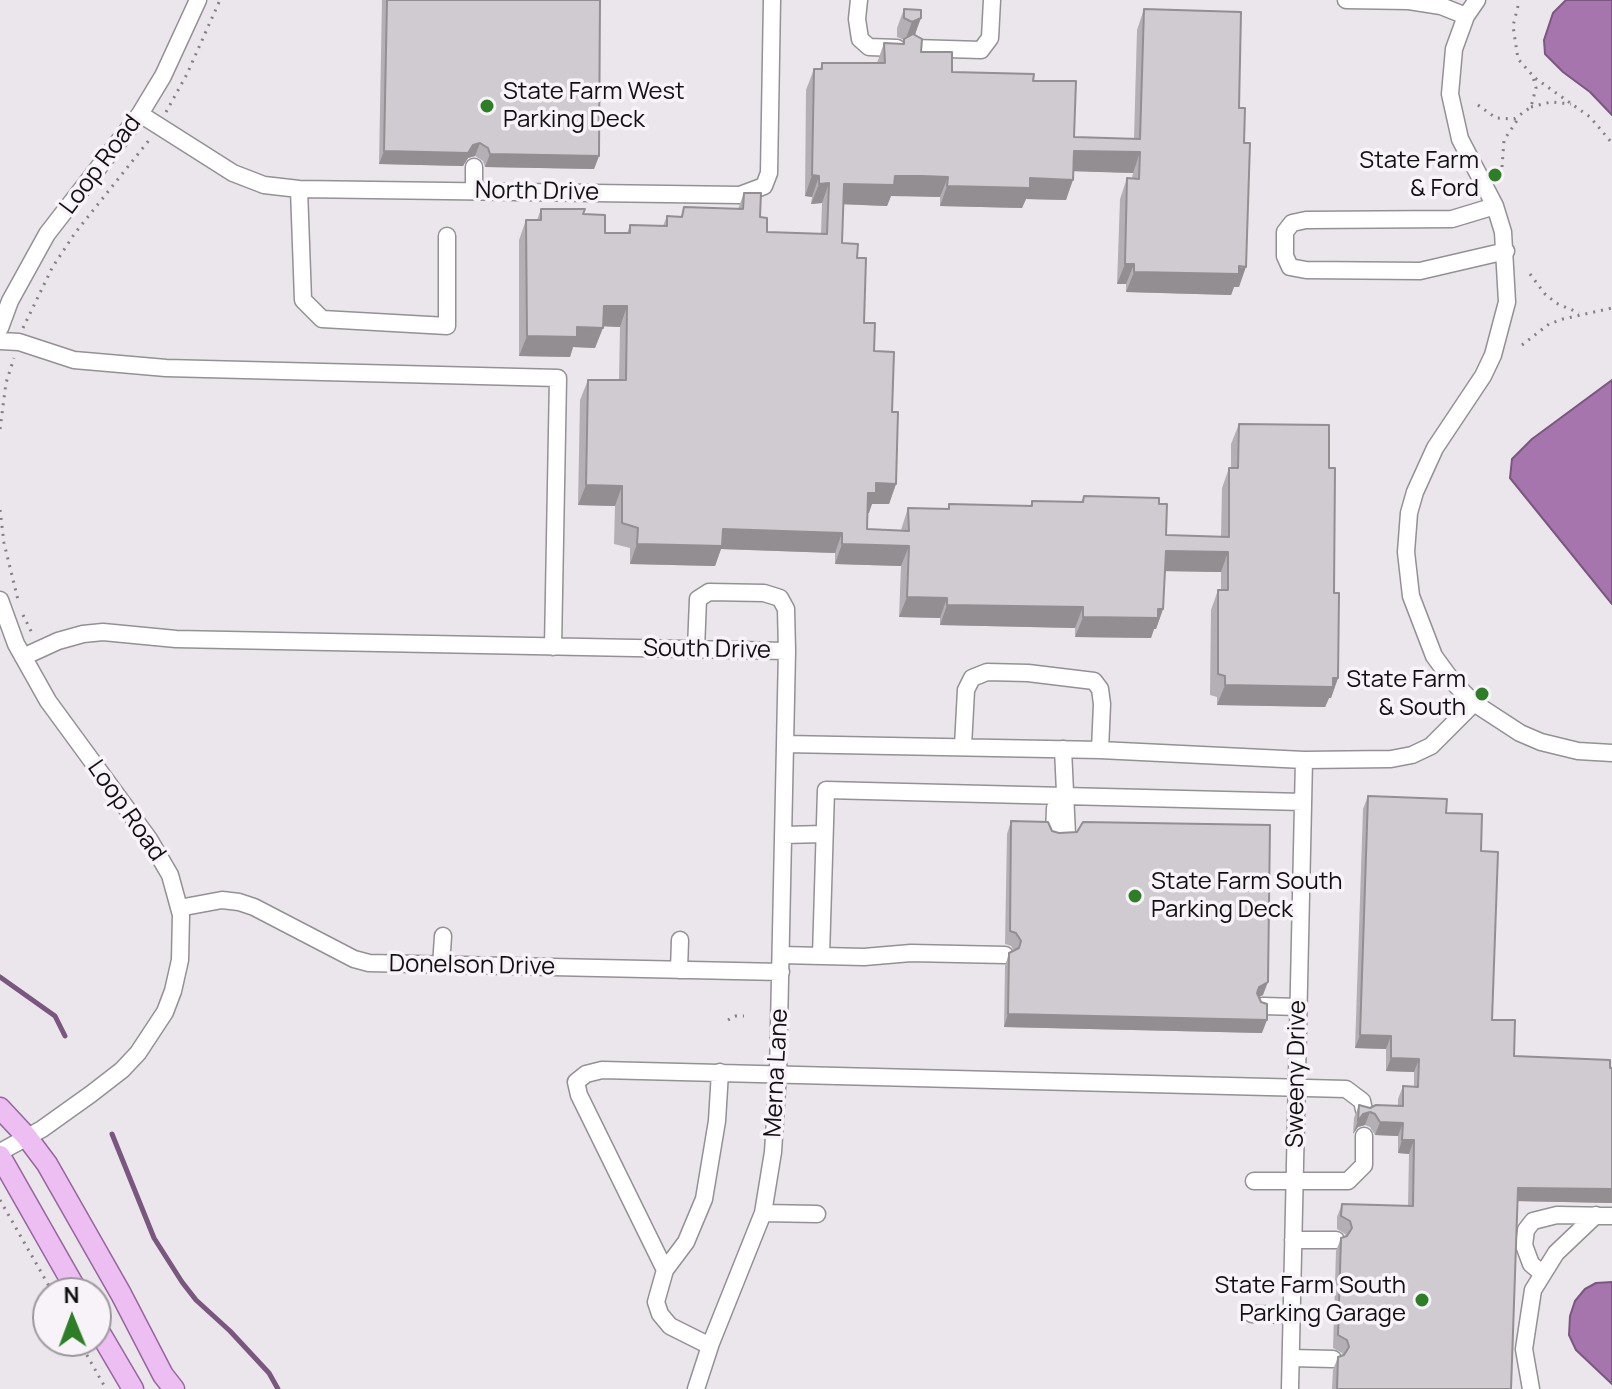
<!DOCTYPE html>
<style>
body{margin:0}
#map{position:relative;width:1612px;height:1389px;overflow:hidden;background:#ebe6eb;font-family:Manrope,sans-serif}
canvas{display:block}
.north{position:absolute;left:32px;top:1277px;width:80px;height:80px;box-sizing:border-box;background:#f8f3f9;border:2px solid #9c989d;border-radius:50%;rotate:359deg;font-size:22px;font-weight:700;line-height:32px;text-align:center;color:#121012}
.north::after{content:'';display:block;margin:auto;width:28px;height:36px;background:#2e7e28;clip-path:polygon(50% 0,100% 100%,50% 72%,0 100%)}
</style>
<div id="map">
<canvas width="1612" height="1389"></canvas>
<div class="north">N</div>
</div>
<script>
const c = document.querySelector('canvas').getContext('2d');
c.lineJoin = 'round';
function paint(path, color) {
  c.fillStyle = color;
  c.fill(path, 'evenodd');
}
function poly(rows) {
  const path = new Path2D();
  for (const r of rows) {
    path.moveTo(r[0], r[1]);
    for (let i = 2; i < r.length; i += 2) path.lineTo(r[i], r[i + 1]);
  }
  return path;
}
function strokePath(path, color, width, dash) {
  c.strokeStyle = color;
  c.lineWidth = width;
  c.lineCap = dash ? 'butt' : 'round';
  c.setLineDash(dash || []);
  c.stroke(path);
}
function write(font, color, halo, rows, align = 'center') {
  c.font = font + ' Manrope,sans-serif';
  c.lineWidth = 7;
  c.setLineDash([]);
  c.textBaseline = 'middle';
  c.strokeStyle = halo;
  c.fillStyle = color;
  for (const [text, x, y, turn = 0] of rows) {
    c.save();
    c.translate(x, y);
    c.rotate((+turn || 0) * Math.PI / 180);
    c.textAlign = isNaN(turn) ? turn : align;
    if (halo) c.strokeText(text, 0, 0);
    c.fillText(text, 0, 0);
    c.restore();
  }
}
const water = poly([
 [1566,0,1612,0,1612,115,1590,92,1563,72,1545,54,1544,40,1553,13,1566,0],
 [1612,380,1612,604,1510,478,1512,459,1532,439,1612,380],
 [1612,1282,1612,1384,1576,1350,1569,1335,1570,1316,1575,1301,1585,1289,1596,1283,1612,1282]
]);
paint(water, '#a775ae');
strokePath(water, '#7a577f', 2);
strokePath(poly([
 [0,977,55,1016,65,1036],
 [112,1134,154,1238,182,1282,196,1300,230,1331,269,1373,278,1389]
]), '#7a577f', 5);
const minor = poly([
 [859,0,857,19,860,39,869,47,897,48],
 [1346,0,1409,1,1441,6,1466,16],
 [1477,0,1466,16,1454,49,1450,94,1460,139,1495,206,1503,232,1507,302,1493,355,1483,376,1435,448,1415,492,1409,513,1406,552,1411,596,1434,656,1453,682,1474,703,1520,733,1541,742,1578,751,1612,753],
 [914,48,981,50,990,38,992,0],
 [140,114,233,173,264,185,299,189,740,195,764,186,769,173,772,0],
 [299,189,303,300,322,319,447,326,447,236],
 [474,191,474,167],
 [1495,206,1452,219,1306,220,1292,223,1285,232,1285,256,1290,267,1306,270,1420,271,1506,251],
 [0,328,10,301,47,234,140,114,163,76,198,0],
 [0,341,19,342,74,360,166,368,558,378,553,647],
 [0,600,16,644,48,701,149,839,170,875,181,915,180,960,173,991,165,1012,138,1053,122,1070,91,1094,42,1129,0,1152],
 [696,649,698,599,709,592,764,593,780,598,786,609,787,651],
 [23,657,58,641,83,634,103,632,176,639,787,651,778,1073,773,1152,763,1213,711,1343,696,1389],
 [785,744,1100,750,1304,760,1391,759,1412,755,1431,746,1474,703],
 [963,746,966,690,972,678,987,672,1028,673,1094,681,1100,689,1102,704,1100,750],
 [1063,749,1067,835],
 [783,835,824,834],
 [1054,835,1055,808,1063,796],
 [179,908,222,900,239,902,254,907,354,959,369,963,781,972],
 [781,955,864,957,911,953,1005,955],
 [821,956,826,790,1303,802],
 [441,966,443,936],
 [679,970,680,940],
 [1263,1006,1299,1007],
 [1254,1181,1348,1181,1364,1165,1364,1136],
 [763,1213,817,1214],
 [1293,1240,1336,1240],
 [665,1270,686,1242,704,1199,717,1121,720,1072],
 [1543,1274,1531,1264,1524,1245,1526,1230,1533,1221,1557,1215,1612,1216],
 [1252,1314,1292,1315],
 [710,1346,670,1326,660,1314,656,1302,665,1270,579,1095,576,1082,586,1074,602,1070,1346,1089,1362,1101,1364,1110],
 [1291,1358,1333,1359],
 [1290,1389,1304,760],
 [1531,1389,1524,1349,1533,1290,1556,1253,1596,1215]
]);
const major = poly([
 [0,1108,26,1136,47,1164,121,1294,163,1375,174,1389],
 [0,1156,78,1293],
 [96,1326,133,1389]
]);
strokePath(minor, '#949095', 19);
strokePath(major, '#97659e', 23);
strokePath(poly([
 [1518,6,1513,26,1518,59,1535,78,1590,117,1612,143],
 [1478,105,1496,118,1514,119,1531,107,1536,88,1533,77],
 [1531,107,1551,102,1571,104],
 [166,112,187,74,220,0],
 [1502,167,1504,140,1518,119],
 [1530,274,1545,294,1556,303,1579,313],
 [23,328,52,268,75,233,150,139],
 [1522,345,1549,324,1563,319,1612,308],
 [0,429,6,383,14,358],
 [0,510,4,543,18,600],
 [23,615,32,633],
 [728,1020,735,1016,744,1016],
 [0,1200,53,1293],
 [79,1341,106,1389]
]), '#837f83', 3, [2, 6]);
strokePath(minor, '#fff', 16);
strokePath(major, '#ecbef2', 20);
paint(poly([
 [382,0,600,0,599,156,594,169,485,167,483,161,475,156,468,158,463,166,379,164],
 [904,9,921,10,915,36,921,52,952,72,1033,81,1074,137,1134,139,1137,30,1144,9,1239,108,1239,287,1234,287,1231,295,1126,292,1126,284,1117,284,1120,199,1127,178,1132,178,1133,173,1073,171,1066,200,1026,199,1022,208,940,206,940,197,915,196,891,196,887,206,843,204,842,243,857,258,864,323,874,351,892,412,896,484,889,504,872,504,868,513,867,529,901,530,908,508,948,509,949,504,1030,506,1032,501,1081,502,1084,496,1159,504,1166,535,1221,537,1222,488,1229,468,1231,468,1231,444,1239,424,1329,468,1338,678,1331,698,1329,698,1325,707,1217,705,1217,697,1210,695,1211,610,1218,590,1221,590,1221,572,1165,571,1163,609,1156,629,1154,629,1151,638,1075,637,1075,628,940,625,940,618,899,617,901,566,835,564,835,553,721,549,715,566,630,564,630,548,614,544,615,506,578,505,580,400,588,380,619,380,620,327,603,326,595,348,573,347,570,357,519,356,519,240,526,220,537,220,541,209,583,214,605,233,627,233,630,225,663,226,667,216,681,217,684,207,738,209,744,193,760,217,767,232,821,234,822,203,811,204,812,197,805,196,806,90,814,69,820,69,822,63,877,63,884,43,902,44,904,40,897,37,897,28],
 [1368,796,1446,813,1481,851,1492,1020,1514,1056,1612,1068,1612,1203,1517,1201,1511,1389,1332,1389,1333,1370,1338,1357,1343,1355,1342,1353,1333,1348,1336,1251,1341,1238,1346,1236,1345,1234,1337,1229,1337,1217,1342,1204,1408,1206,1409,1154,1398,1153,1398,1136,1375,1135,1370,1127,1365,1125,1358,1127,1353,1134,1354,1118,1359,1105,1370,1108,1398,1105,1398,1099,1403,1086,1414,1087,1414,1072,1386,1071,1386,1049,1355,1048,1363,809],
 [1011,821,1052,831,1263,995,1259,997,1262,1033,1004,1027,1005,966,1009,953,1014,951,1011,946,1005,944,1007,834]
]), '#b3afb4');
paint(poly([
 [921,18,914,37,905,41,912,22],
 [480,143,475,156,468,158,463,166,379,164,384,151,473,145],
 [1074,151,1140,152,1133,173,1067,171],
 [490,154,599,156,594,169,485,167],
 [812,175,819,176,812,197,805,196],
 [895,176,948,177,940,197,891,196,887,206,837,204,844,184],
 [1030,178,1073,180,1066,200,1026,199,1022,208,940,206,947,186],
 [829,183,822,203,811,204,819,184],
 [1125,264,1134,264,1126,284,1117,284],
 [1246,267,1239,287,1234,287,1231,295,1126,292,1134,272],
 [604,306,627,306,620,327,596,326],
 [577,327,603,328,595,348,573,347,570,357,519,356,527,336],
 [876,483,896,484,889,504,872,504,869,513,860,513,868,493],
 [586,485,622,486,615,506,578,505],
 [723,529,842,533,835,553,721,549,715,566,630,564,637,544],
 [842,544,909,546,901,566,835,564],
 [1166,551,1228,552,1221,572,1158,571],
 [907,597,947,598,940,618,899,617],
 [947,605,1083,607,1075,628,940,625],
 [1158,609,1163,609,1156,629,1154,629,1151,638,1075,637,1083,617],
 [1338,678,1331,698,1329,698,1325,707,1217,705,1225,685],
 [1268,982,1263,995,1254,1000,1259,987],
 [1008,1014,1267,1020,1262,1033,1004,1027],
 [1360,1035,1391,1036,1386,1049,1355,1048],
 [1391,1058,1419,1059,1414,1072,1386,1071],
 [1370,1112,1365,1125,1358,1127,1353,1134,1358,1121,1363,1114],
 [1380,1122,1403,1123,1398,1136,1375,1135],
 [1402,1140,1414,1140,1409,1154,1398,1153],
 [1518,1188,1612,1189,1612,1203,1513,1201]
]), '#928e92');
const building = poly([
 [387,0,600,0,599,156,490,154,488,148,480,143,473,145,468,153,384,151,387,0],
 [904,9,921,10,921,18,912,22,904,18,904,9],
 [1144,9,1241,12,1239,108,1245,108,1244,143,1250,143,1246,267,1239,266,1239,274,1134,272,1134,264,1125,264,1127,178,1139,179,1140,152,1074,151,1073,180,1030,178,1030,188,947,186,948,177,922,176,895,176,894,185,844,184,842,243,858,244,857,258,866,258,864,323,875,323,874,351,894,352,892,412,898,412,896,484,876,483,876,493,868,493,867,529,909,531,908,508,949,509,949,504,1032,506,1032,501,1083,502,1084,496,1159,498,1159,504,1167,504,1166,535,1229,537,1229,468,1238,468,1239,424,1329,425,1329,468,1335,468,1334,593,1339,593,1338,678,1333,678,1333,687,1225,685,1225,676,1218,674,1218,590,1228,590,1228,552,1166,551,1163,609,1158,609,1158,618,1083,617,1083,607,947,605,947,598,907,597,909,546,842,544,842,533,723,529,722,546,637,544,638,528,622,523,622,486,586,485,588,380,626,380,627,306,604,306,603,328,577,327,577,337,527,336,526,220,541,220,541,209,585,209,583,214,605,215,605,233,630,233,630,225,667,226,667,216,682,217,684,207,743,209,744,193,761,193,760,217,767,218,767,232,827,234,829,183,819,184,819,176,812,175,814,69,822,69,822,63,885,63,884,43,904,44,904,39,913,34,922,39,921,52,952,52,952,72,1034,74,1033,81,1076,81,1074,137,1140,139,1144,9],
 [1368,796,1447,799,1446,813,1482,814,1481,851,1498,852,1492,1020,1515,1020,1514,1056,1610,1060,1610,1068,1612,1068,1612,1189,1518,1188,1511,1389,1337,1389,1338,1357,1344,1355,1349,1347,1347,1340,1338,1335,1341,1238,1347,1236,1352,1228,1350,1221,1341,1216,1342,1204,1413,1206,1414,1140,1402,1140,1403,1123,1380,1122,1375,1114,1370,1112,1363,1114,1358,1121,1359,1105,1370,1108,1376,1105,1403,1106,1403,1086,1418,1087,1419,1059,1391,1058,1391,1036,1360,1035,1368,796],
 [1011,821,1048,822,1052,831,1059,833,1077,832,1083,822,1270,825,1268,982,1259,987,1257,993,1261,1002,1267,1004,1267,1020,1008,1014,1009,953,1019,948,1021,941,1016,933,1010,931,1011,821]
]);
paint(building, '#d0cbd1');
strokePath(building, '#928e92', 2);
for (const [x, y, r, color] of [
 [487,106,8,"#2e7e28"],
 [1495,175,8,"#2e7e28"],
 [1482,694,8,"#2e7e28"],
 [1135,896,8,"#2e7e28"],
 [1422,1300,8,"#2e7e28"]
]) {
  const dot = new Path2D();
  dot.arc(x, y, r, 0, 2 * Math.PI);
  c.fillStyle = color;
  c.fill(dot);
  strokePath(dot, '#f8f3f9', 3);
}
write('24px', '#121012', '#f8f3f9', [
 ["State Farm West",503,92,"left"],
 ["Parking Deck",503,120,"left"],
 ["State Farm",1479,161],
 ["& Ford",1479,189],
 ["State Farm",1466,680],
 ["& South",1466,708],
 ["State Farm South",1151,882,"left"],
 ["Parking Deck",1151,910,"left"],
 ["State Farm South",1406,1286],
 ["Parking Garage",1406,1314]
], 'right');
write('24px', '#121012', '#f8f3f9', [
 ["Loop Road",101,165,-53],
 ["North Drive",537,192,1],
 ["South Drive",707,650,1],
 ["Loop Road",126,811,55],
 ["Donelson Drive",472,966,1],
 ["Merna Lane",777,1073,-87],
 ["Sweeny Drive",1297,1074,-89]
]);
</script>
